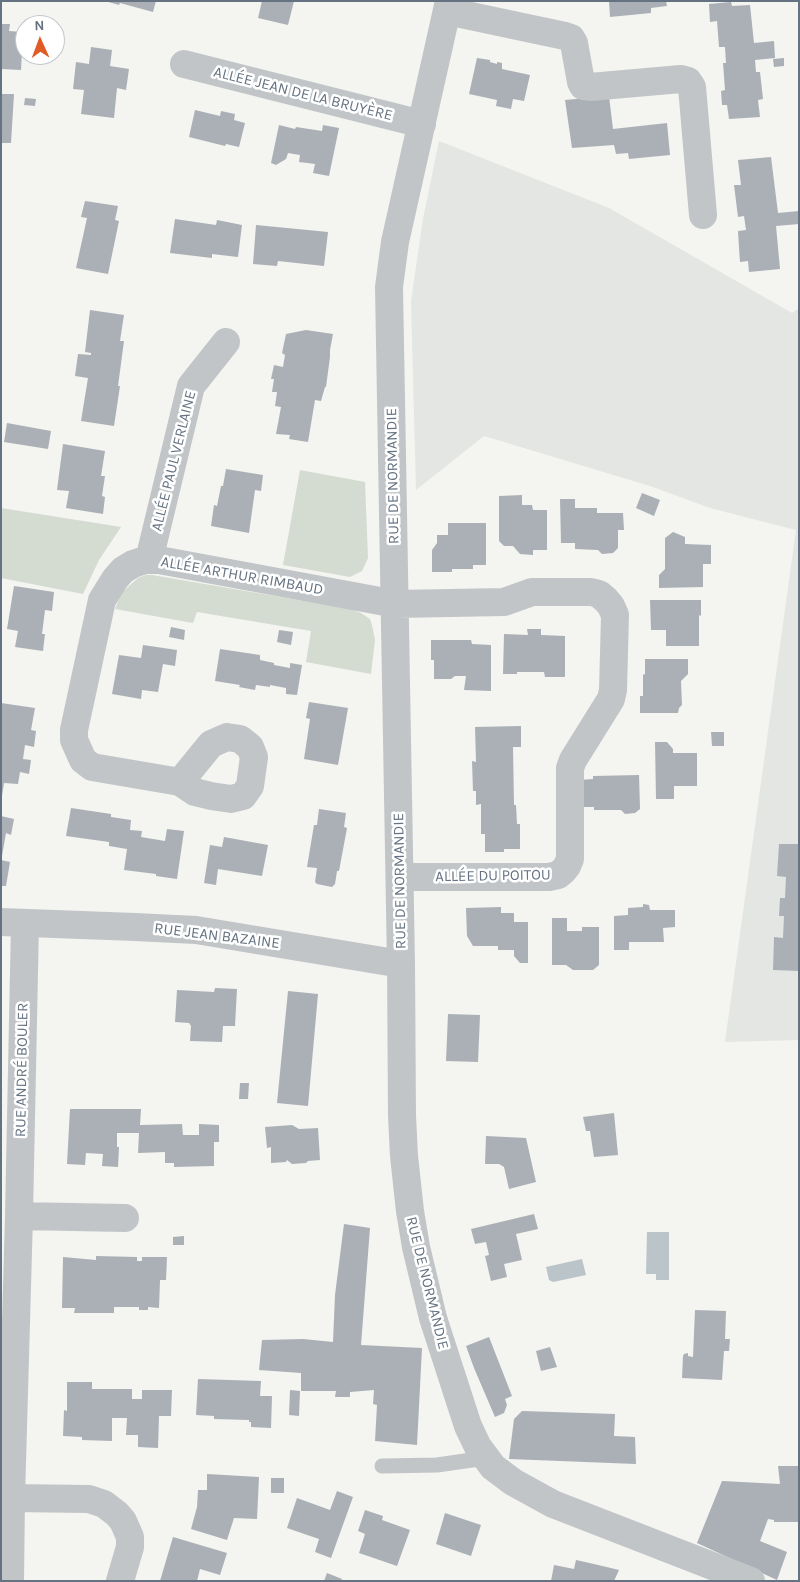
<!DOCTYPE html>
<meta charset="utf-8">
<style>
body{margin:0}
#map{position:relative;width:800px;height:1582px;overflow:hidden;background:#f4f4f0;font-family:Karla,sans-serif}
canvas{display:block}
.frame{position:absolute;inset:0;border:2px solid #647281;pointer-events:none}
.north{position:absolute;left:15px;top:15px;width:50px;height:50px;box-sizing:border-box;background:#fff;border:1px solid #c1c7cd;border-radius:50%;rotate:358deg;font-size:14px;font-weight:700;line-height:20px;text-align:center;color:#647281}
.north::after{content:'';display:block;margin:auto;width:18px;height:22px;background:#df5d25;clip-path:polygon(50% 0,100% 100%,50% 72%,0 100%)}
</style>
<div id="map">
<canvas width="800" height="1582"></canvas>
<div class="frame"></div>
<div class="north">N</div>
</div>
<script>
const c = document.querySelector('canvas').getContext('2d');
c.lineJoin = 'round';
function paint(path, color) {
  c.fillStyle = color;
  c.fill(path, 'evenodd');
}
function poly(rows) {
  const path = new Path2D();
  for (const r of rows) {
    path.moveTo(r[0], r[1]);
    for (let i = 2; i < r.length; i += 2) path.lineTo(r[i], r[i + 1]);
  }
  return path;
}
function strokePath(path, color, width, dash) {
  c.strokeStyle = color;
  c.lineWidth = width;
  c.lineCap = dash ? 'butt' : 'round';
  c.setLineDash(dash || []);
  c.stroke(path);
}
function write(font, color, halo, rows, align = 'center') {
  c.font = font + ' Karla,sans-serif';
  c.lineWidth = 5;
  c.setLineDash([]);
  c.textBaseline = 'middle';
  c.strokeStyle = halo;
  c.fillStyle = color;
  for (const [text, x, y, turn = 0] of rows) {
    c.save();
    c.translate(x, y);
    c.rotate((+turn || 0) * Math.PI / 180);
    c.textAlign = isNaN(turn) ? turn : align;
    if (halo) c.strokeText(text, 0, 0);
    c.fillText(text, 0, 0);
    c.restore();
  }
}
paint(poly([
 [439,141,609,208,792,313,799,308,799,1040,725,1042,796,530,710,508,650,486,484,436,416,490,411,301,423,219]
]), '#e4e6e4');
paint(poly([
 [300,470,365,482,368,558,362,571,350,577,283,565],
 [1,508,121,527,99,560,83,594,1,578],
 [146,575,152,575,351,609,361,613,370,619,372,625,375,640,371,674,306,662,311,631,197,612,193,623,115,609,121,593,138,578]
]), '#d4dbd1');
paint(poly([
 [647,1232,669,1232,669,1280,656,1280,656,1274,646,1274],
 [582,1259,586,1275,553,1282,549,1280,546,1267]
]), '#bac4c9');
paint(poly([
 [105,1,156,1,153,12,120,3,119,5],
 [262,1,294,1,288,25,258,18],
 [609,1,666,1,667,6,651,8,651,13,610,17],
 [731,2,732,6,750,5,754,43,774,41,775,58,755,60,756,72,760,72,763,99,758,100,760,117,729,119,727,105,722,105,721,91,725,90,723,63,726,63,725,47,719,47,717,21,710,22,709,4],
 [1,24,10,24,9,31,23,32,21,70,1,69],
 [91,47,112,50,110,66,129,69,126,90,117,88,114,118,81,114,84,90,73,89,76,62,89,64],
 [477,58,490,60,490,62,497,64,497,62,502,63,502,69,530,75,524,101,513,99,511,109,496,106,497,100,469,94],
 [784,58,784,66,774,67,773,59],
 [1,94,14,94,11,143,1,143],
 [609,96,613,129,667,123,670,155,629,159,628,153,616,154,614,145,572,148,565,100],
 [25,98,36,99,35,106,24,105],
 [195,110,220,116,221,111,235,114,234,120,245,123,239,147,226,144,225,146,189,137],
 [279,125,295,129,296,127,322,131,323,125,339,128,329,176,313,173,315,164,299,162,300,155,288,153,286,159,276,165,271,163],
 [771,157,778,213,799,211,799,224,776,226,780,269,749,272,748,261,740,262,739,248,738,231,746,230,744,216,738,217,734,185,741,185,738,160],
 [85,201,118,206,115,220,119,221,108,274,76,268,87,218,81,217],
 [175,219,216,225,217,220,242,225,238,257,212,254,212,258,170,253],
 [256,225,328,232,324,266,278,261,277,266,253,264],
 [90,310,124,315,120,341,124,341,118,386,120,386,114,426,81,421,88,378,75,376,78,354,91,355,91,353,85,352],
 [306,330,333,334,330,350,330,357,326,387,325,387,321,401,315,400,308,442,289,439,290,435,276,434,281,407,275,406,277,392,272,392,274,379,271,379,274,365,283,367,285,355,282,353,286,334],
 [7,423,51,431,48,449,4,442],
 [63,444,105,451,101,476,105,476,102,496,105,497,103,514,66,508,69,491,57,490],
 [226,469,263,475,261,491,255,490,249,533,211,526,214,505,217,506,221,486,223,486],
 [642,493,660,500,654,516,636,508],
 [522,495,522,505,532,505,533,510,547,510,547,550,533,550,533,555,520,554,513,546,504,546,499,541,499,496],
 [560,499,575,499,575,508,597,508,597,513,623,513,624,530,618,530,618,548,613,553,602,554,598,550,575,549,575,543,561,543],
 [448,523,486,523,486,565,473,565,473,569,452,569,452,572,432,572,432,550,437,543,437,535,448,535],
 [673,532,685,537,685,544,711,545,711,564,703,564,703,587,659,588,659,575,665,569,665,538],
 [14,586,54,592,52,611,45,610,42,634,45,634,43,651,15,647,18,631,7,629],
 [650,600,701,600,701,616,699,615,699,646,666,646,666,630,651,630],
 [171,627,185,630,184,640,169,637],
 [527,629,541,629,541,635,565,636,565,677,545,677,544,672,517,672,517,674,503,674,504,634,528,635],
 [279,630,293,632,291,645,277,642],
 [431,640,471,640,472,644,491,645,491,691,464,690,466,676,455,676,451,679,434,679,434,660,431,660],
 [143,645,177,650,175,666,163,664,158,692,142,690,141,699,112,694,119,655,141,658],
 [220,649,260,655,260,660,274,663,274,665,290,668,290,663,302,665,297,695,286,694,286,688,270,685,270,687,256,685,255,690,239,687,240,685,215,681],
 [645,659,688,659,688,674,681,681,682,705,679,708,678,713,640,713,640,696,643,696,643,675,645,674],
 [309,702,348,708,338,765,304,759,310,719,306,718],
 [1,703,35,708,31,730,36,731,34,747,25,745,23,759,31,760,29,774,20,772,18,784,4,783,2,796],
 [521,726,521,747,513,747,514,805,516,805,517,824,520,824,520,849,504,849,504,852,485,852,485,834,481,834,481,804,476,805,476,791,473,791,472,761,476,762,475,727],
 [711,732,724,732,724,746,712,746],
 [655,742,667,742,673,749,673,753,697,753,697,786,674,786,674,799,656,799],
 [639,775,640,809,635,813,625,814,621,810,594,810,594,807,579,807,579,780,593,779,593,776],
 [71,808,111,814,111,817,131,820,130,830,142,831,141,837,165,841,167,829,184,831,177,879,156,876,156,874,124,870,127,849,109,846,109,842,66,836],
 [319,809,346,813,344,827,347,828,339,871,337,871,335,884,332,887,317,884,315,882,317,868,307,867,314,825,317,825],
 [1,816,14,819,11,835,6,833,2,856],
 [224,837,268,845,262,876,218,869,216,885,204,883,210,845,222,847],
 [779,844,799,844,799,971,773,970,774,937,783,938,784,916,779,916,780,898,785,898,786,877,777,876],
 [1,860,10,862,6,886,1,886],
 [643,904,649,905,650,910,675,910,675,927,663,928,664,942,629,942,629,950,614,950,614,916,628,915,628,908,643,907],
 [501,907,501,913,514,913,514,922,528,922,528,963,520,963,514,956,514,950,498,950,498,946,473,946,467,936,466,908],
 [552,918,567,918,567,931,582,931,582,927,599,927,599,965,593,970,573,970,566,965,552,965],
 [215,988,237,989,235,1026,223,1026,222,1042,190,1041,191,1026,189,1023,175,1022,177,990,214,992],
 [288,991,318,994,308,1106,277,1103],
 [448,1014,480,1015,478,1062,446,1061],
 [240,1083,249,1083,248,1099,239,1099],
 [70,1109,141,1109,140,1125,182,1124,183,1135,199,1135,199,1124,219,1125,219,1142,214,1142,214,1166,174,1167,174,1163,165,1163,165,1152,138,1153,139,1133,117,1133,117,1147,119,1147,118,1167,102,1166,103,1154,86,1153,85,1165,67,1164],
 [614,1113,618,1155,594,1157,590,1131,586,1131,583,1117],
 [292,1125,299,1129,318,1128,320,1160,308,1161,306,1163,292,1164,287,1160,286,1162,271,1163,271,1147,267,1148,265,1127],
 [486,1136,526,1138,536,1182,509,1189,504,1167,499,1164,485,1164],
 [534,1214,538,1229,516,1234,522,1260,504,1264,507,1277,491,1281,485,1256,489,1255,486,1242,475,1244,471,1229],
 [344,1224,370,1228,361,1345,422,1348,417,1445,375,1441,377,1405,373,1404,374,1390,350,1392,350,1397,335,1397,336,1391,301,1391,301,1373,259,1370,262,1340,303,1339,333,1342,335,1295],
 [184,1236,184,1245,173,1245,173,1237],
 [96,1256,137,1257,137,1261,142,1261,142,1257,167,1257,166,1280,160,1280,159,1308,148,1307,148,1310,139,1310,139,1307,114,1307,114,1313,74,1313,75,1308,62,1308,63,1257,96,1260],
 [695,1310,726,1311,725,1339,730,1339,729,1351,724,1351,722,1380,682,1378,683,1356,684,1354,688,1353,688,1356,693,1357],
 [489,1337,512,1396,505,1399,507,1405,504,1413,495,1417,474,1368,466,1346],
 [550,1347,557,1367,541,1371,536,1351],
 [198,1379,261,1381,260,1396,272,1396,271,1428,251,1427,251,1422,249,1422,249,1420,214,1419,214,1416,196,1415],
 [67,1382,92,1382,92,1389,132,1389,132,1399,142,1399,142,1390,172,1390,171,1416,159,1416,158,1448,138,1447,138,1435,126,1435,127,1418,112,1418,112,1441,82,1440,82,1437,63,1436,64,1410,67,1411],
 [290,1390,300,1391,299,1416,289,1415],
 [522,1411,615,1414,614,1436,635,1437,636,1464,509,1459,514,1419],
 [778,1466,799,1466,799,1522,774,1522,774,1520,768,1519,760,1541,787,1552,777,1580,697,1543,722,1481,780,1484],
 [207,1474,259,1477,257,1519,234,1518,227,1540,191,1529,197,1507,198,1490,207,1490],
 [271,1478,284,1478,284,1493,271,1493],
 [337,1491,353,1497,331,1558,315,1552,319,1539,287,1528,297,1498,330,1510],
 [365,1510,383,1516,382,1520,410,1530,397,1566,359,1553,365,1534,358,1531],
 [445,1513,481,1525,471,1556,436,1544],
 [173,1537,227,1553,220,1575,200,1569,197,1581,160,1581],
 [576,1560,594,1564,619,1570,614,1581,551,1581,554,1565,574,1569],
 [327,1573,342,1579,341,1581,324,1581]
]), '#aab0b6');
strokePath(poly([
 [382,1466,437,1465,486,1458]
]), '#c2c5c8', 15);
strokePath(poly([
 [449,1,395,242,389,287,401,964,402,1116,404,1156,410,1211,416,1247,433,1318,468,1426,478,1447,493,1467,513,1482,553,1504,751,1581],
 [447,11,565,36,571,38,574,43,581,82,583,86,590,87,681,79,688,81,692,87,703,215],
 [184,64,422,124],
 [149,560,191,386,226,342],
 [227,737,240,739,250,747,254,757,250,786,243,796,231,799,211,796,195,792,180,782,211,744,227,737],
 [180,782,92,767,83,760,74,740,74,730,102,600,115,579,123,570,133,564,145,560,159,560,396,604,504,602,532,592,591,592,599,594,606,600,611,606,615,615,613,690,611,699,573,760,570,768,570,859,567,866,563,871,558,875,549,877,400,877],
 [1,922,135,927,196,930,401,964],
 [19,1216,125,1218],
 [11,1498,19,1216,25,923],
 [10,1581,11,1498,89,1499,104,1504,117,1514,123,1521,130,1537,130,1547,120,1581]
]), '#c2c5c8', 28);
write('15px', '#647281', '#fff', [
 ["ALLÉE JEAN DE LA BRUYÈRE",303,94,14],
 ["ALLÉE PAUL VERLAINE",174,461,-76],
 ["RUE DE NORMANDIE",393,476,-91],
 ["ALLÉE ARTHUR RIMBAUD",242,576,10],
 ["ALLÉE DU POITOU",493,876,-1],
 ["RUE DE NORMANDIE",400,881,-91],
 ["RUE JEAN BAZAINE",217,936,7],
 ["RUE ANDRÉ BOULER",22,1070,-89],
 ["RUE DE NORMANDIE",427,1283,76]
]);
</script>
